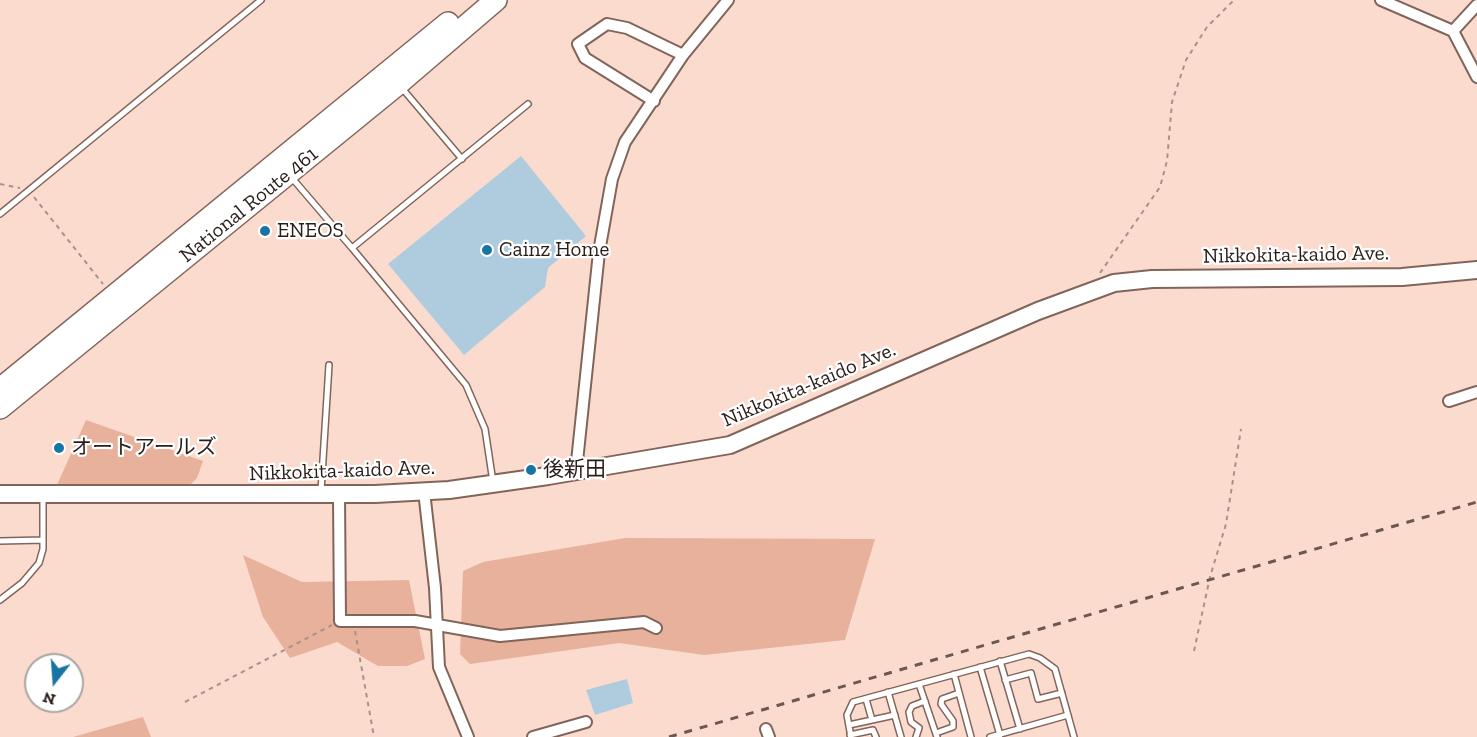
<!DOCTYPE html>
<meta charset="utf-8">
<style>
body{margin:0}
#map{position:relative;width:1477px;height:737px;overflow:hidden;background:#fcdbcf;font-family:"Zilla Slab",serif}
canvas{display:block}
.north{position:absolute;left:24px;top:653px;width:60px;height:60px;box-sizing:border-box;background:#fff;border:2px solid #a9a5a3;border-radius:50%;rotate:197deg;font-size:16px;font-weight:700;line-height:24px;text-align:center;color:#291d19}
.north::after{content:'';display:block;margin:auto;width:21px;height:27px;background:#1875a3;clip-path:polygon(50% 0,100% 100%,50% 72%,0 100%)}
</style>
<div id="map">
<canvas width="1477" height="737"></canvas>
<div class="north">N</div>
</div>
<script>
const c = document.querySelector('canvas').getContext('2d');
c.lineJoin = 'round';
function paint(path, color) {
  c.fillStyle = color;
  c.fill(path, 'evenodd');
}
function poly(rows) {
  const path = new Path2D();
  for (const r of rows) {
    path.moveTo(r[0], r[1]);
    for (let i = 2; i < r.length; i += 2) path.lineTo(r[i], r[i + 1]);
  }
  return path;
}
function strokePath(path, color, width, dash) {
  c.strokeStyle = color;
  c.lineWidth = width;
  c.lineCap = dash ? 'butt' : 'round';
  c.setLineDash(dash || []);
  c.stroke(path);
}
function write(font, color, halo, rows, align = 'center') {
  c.font = font + ' "Zilla Slab","Noto Sans JP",serif';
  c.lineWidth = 4.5;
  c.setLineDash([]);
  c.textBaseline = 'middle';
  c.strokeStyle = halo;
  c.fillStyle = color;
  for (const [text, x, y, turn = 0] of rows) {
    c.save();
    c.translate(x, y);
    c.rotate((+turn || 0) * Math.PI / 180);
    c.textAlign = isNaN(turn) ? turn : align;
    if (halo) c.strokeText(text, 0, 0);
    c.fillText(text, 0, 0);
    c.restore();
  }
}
paint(poly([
 [86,420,203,461,197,478,181,494,139,500,57,485],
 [625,538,875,539,845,640,704,655,619,643,470,664,460,654,463,571,483,562],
 [243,555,302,582,409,580,425,659,407,666,378,666,337,642,290,658,263,617],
 [143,717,151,737,73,737]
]), '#e8b19c');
paint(poly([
 [521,156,586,236,548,268,545,287,464,355,388,264],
 [627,679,633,703,595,715,586,690]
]), '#afccde');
const lane = poly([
 [401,87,462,159],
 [292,178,352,248,528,104],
 [0,214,261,0],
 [352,248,466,385,485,429,493,482],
 [321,491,329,365],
 [0,541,43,540],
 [0,600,22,583,39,563,43,549,43,496],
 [1000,661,1020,729],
 [980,667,1000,735],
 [954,674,971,737],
 [1005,680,1031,673,1038,699,1062,693],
 [919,684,937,737],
 [888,692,901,737],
 [866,699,872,720],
 [849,725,895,715],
 [936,733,953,727,953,721,941,704,942,699,959,693],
 [850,735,873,730,876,737],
 [851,737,847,715,853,702,1029,654,1040,658,1055,669,1074,737],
 [916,737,919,728,911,722,909,712,912,706,925,701],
 [990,737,1068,715]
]);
const street = poly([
 [1381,0,1453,31,1477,77],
 [1453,31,1477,5],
 [654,101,585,58,578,44,607,24,627,28,683,55],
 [1449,401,1477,392],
 [576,471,599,252,612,179,625,142,683,55,728,0],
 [424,491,435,588,439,667,468,737],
 [339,495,340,621,415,621,500,636,644,622,656,628],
 [766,729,769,737],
 [533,737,586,722]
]);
const secondary = poly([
 [0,494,375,494,449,490,548,476,730,445,1038,311,1114,283,1152,279,1402,277,1477,270]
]);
const highway = poly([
 [0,389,448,23],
 [0,408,398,84,496,0]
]);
strokePath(lane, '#81655a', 8);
strokePath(street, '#81655a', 14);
strokePath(secondary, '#81655a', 20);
strokePath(highway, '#81655a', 24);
strokePath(poly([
 [0,184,20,188],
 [34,197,103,284],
 [1100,273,1160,187,1167,161,1172,102,1186,60,1207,27,1234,0],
 [355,631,374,737],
 [1194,651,1210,577,1226,524,1241,429],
 [185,702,332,625]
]), '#aa9188', 2, [4.5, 4.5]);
strokePath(lane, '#fff', 5);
strokePath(street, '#fff', 10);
strokePath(secondary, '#fff', 16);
strokePath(highway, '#fff', 21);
strokePath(poly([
 [669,737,1477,502]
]), '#6b5852', 3, [8, 8]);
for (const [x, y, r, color] of [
 [265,231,6,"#1875a3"],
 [487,250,6,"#1875a3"],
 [59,448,6,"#1875a3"],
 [531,470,6,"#1875a3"]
]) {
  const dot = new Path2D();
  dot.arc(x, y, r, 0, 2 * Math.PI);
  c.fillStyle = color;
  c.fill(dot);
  strokePath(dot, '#fff', 2);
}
write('21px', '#291d19', '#fff', [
 ["National Route 461",249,205,-39],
 ["Nikkokita-kaido Ave.",1296,255,-1],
 ["Nikkokita-kaido Ave.",809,385,-23],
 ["Nikkokita-kaido Ave.",342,471,-2]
]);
write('21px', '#291d19', '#fff', [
 ["ENEOS",277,231],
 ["Cainz Home",499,250],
 ["オートアールズ",71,448],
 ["後新田",543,470]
], 'left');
</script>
